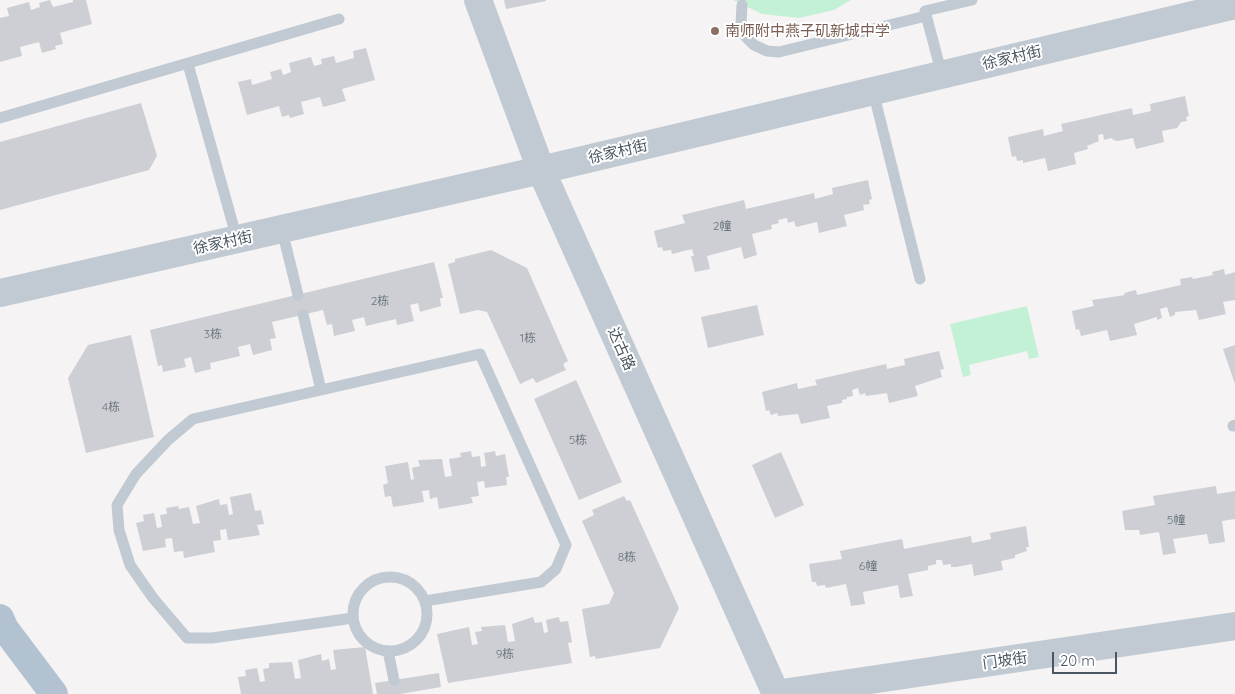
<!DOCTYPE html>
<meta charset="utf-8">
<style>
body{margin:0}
#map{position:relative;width:1235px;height:694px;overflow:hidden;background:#f5f3f3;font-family:Quicksand,sans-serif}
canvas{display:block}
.scale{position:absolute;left:1052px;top:652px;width:65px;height:22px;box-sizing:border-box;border:2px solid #4a5661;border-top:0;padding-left:6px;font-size:15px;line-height:18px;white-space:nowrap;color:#4a5661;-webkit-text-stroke:4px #fff;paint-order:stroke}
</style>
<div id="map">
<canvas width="1235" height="694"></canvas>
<div class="scale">20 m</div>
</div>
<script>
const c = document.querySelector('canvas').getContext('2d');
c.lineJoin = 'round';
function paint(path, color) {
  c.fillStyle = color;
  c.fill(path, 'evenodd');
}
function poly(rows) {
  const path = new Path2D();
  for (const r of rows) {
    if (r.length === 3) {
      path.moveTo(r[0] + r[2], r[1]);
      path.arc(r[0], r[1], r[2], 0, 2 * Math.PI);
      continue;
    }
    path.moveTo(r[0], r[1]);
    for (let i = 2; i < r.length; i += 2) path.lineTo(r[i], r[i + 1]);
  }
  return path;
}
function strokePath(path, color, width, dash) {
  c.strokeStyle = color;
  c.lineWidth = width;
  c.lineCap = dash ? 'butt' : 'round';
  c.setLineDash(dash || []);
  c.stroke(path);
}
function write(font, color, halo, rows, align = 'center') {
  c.font = font + ' Quicksand,"Noto Sans SC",sans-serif';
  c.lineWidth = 4;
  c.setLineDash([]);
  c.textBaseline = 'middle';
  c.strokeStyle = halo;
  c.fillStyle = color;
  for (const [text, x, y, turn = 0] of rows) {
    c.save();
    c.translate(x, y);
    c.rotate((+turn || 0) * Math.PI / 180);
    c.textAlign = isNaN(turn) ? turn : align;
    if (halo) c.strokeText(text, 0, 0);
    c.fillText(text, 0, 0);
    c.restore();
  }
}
paint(poly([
 [733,0,851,0,834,10,799,18,762,14],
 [1027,306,1039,357,1029,359,1027,351,969,365,971,375,963,377,950,324]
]), '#c3f1d5');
paint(poly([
 [50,0,53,7,73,2,73,0,86,0,92,24,60,33,63,44,55,46,56,49,42,53,39,42,20,47,22,56,0,62,0,18,9,16,7,8,29,2,31,10,40,7,39,3],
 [504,0,546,0,546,1,506,9],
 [366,48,375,80,342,89,346,101,323,107,320,97,301,102,304,114,290,118,289,115,282,117,279,106,247,115,238,82,251,79,252,85,272,79,270,72,281,69,283,75,291,72,289,63,311,57,314,66,322,64,321,59,334,56,336,63,354,58,353,51],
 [1185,96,1189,116,1186,117,1187,121,1181,122,1177,128,1162,131,1164,142,1136,149,1133,138,1118,141,1113,140,1112,138,1104,140,1103,134,1098,135,1099,141,1087,146,1088,149,1074,153,1076,164,1048,171,1045,158,1023,163,1023,160,1017,161,1016,156,1012,157,1008,137,1043,129,1044,136,1063,131,1061,124,1132,108,1133,115,1151,111,1150,104],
 [141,103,157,156,149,170,0,210,0,142],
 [868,180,872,199,869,200,870,204,863,205,864,210,844,215,847,226,819,233,817,222,796,227,794,221,788,223,787,218,778,220,779,223,771,225,772,229,752,234,757,255,744,259,741,247,707,256,710,269,695,272,691,256,694,256,692,249,672,254,671,250,663,251,662,247,658,248,654,231,685,223,682,215,744,200,746,209,814,193,815,199,833,194,832,188],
 [491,250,527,268,568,361,563,364,566,370,536,383,533,378,520,384,487,312,478,310,460,314,448,264,455,262,455,259],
 [434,262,443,298,440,298,441,306,420,312,418,303,410,305,414,321,397,325,396,319,366,326,364,317,352,320,355,331,334,336,332,324,327,325,323,310,272,322,276,338,270,339,272,350,253,355,250,344,238,347,240,356,210,363,211,369,195,373,191,357,184,359,186,367,163,372,162,365,158,366,150,330],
 [1224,269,1225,275,1235,272,1235,300,1223,302,1226,314,1199,320,1196,310,1175,312,1175,315,1170,317,1167,307,1160,309,1162,318,1157,320,1157,317,1134,324,1137,335,1110,341,1107,330,1081,336,1079,329,1076,330,1072,311,1094,306,1092,300,1125,295,1124,293,1136,290,1137,295,1181,285,1180,279,1192,277,1193,279,1213,275,1212,272],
 [757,305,764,335,708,348,701,317],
 [131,335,154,437,86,453,68,378,88,345],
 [1235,345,1235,384,1223,349],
 [939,351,944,369,940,370,942,377,915,386,918,396,889,403,887,393,866,396,865,393,860,395,858,388,852,390,853,396,847,397,847,399,842,400,842,403,827,406,830,418,801,424,798,414,778,416,777,413,771,415,769,410,766,411,762,392,797,383,798,389,817,385,815,380,886,364,887,369,905,365,904,359],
 [576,380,622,482,579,500,534,399],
 [471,451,472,457,480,456,481,467,486,466,484,453,495,451,496,456,505,454,509,477,506,477,507,485,485,488,484,481,477,482,479,496,471,497,473,503,439,509,437,497,430,499,429,490,422,491,424,502,393,507,391,496,385,497,383,485,388,483,385,466,408,462,411,480,414,479,412,468,420,466,418,460,442,459,445,477,452,476,449,459,461,457,460,453],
 [781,452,804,505,775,518,752,465],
 [1216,486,1217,494,1235,491,1235,519,1222,521,1225,542,1209,544,1207,534,1173,539,1176,553,1163,555,1159,532,1140,535,1139,530,1125,530,1122,511,1155,505,1153,496],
 [251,493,255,511,261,510,264,524,257,525,260,535,228,540,226,529,220,530,221,540,213,541,215,552,184,558,183,551,174,552,172,538,165,539,166,547,143,551,136,523,144,521,143,515,154,513,157,528,162,527,160,515,167,514,166,508,178,506,179,509,189,507,193,524,200,523,196,506,219,499,220,505,227,504,229,515,233,514,230,497],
 [624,496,627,501,630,500,679,608,660,648,596,659,595,656,590,657,582,609,609,604,614,593,582,521,594,515,592,510],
 [1026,526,1029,547,1026,547,1027,551,1015,555,1015,558,1001,561,1003,570,974,576,972,564,956,567,951,567,951,564,943,565,942,560,936,560,936,564,928,566,928,570,908,574,913,596,900,598,898,585,863,592,865,604,851,606,846,584,826,588,825,585,817,586,816,582,812,582,809,564,842,559,840,551,902,539,904,549,971,536,972,543,991,539,990,533],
 [533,617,535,623,542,622,544,633,548,632,546,620,559,617,560,622,568,621,572,642,568,643,572,663,448,683,437,634,469,627,472,645,478,644,475,632,482,631,481,627,505,625,508,642,515,641,512,624],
 [365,647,373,694,241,694,238,677,246,676,245,670,257,668,260,682,265,681,263,669,269,668,269,663,292,662,295,679,301,678,298,660,321,654,322,661,329,659,331,670,336,669,333,650],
 [439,673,441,687,400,694,377,694,375,683]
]), '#cdcfd5');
strokePath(poly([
 [742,5,741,25,745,36,754,45,767,51,779,52,926,16],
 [188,64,237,239],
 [942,75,925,11,972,0],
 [873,91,920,279],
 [0,118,339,19],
 [282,230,298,295],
 [303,314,321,390,480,354,566,545,556,569,541,582,425,601],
 [321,390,193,419,168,440,136,474,117,505,119,530,130,565,153,598,187,638,212,638,353,618],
 [1233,426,1235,425],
 [390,614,37],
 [388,651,394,680]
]), '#c1cad2', 11);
strokePath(poly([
 [478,0,541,170,776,694],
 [0,293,541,170,1235,5],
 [775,694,1235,626]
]), '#c1cad2', 28);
strokePath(poly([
 [0,618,5,629,54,694]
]), '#b3c2d1', 28);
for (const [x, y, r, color] of [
 [715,31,5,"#8d6e63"]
]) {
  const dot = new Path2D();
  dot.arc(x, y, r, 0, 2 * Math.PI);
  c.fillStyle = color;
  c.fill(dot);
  strokePath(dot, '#fff', 2);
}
write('12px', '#6b747e', null, [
 ["2幢",722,226],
 ["2栋",380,301],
 ["3栋",213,334],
 ["1栋",528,338],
 ["4栋",111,407],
 ["5栋",578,440],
 ["5幢",1176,520],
 ["8栋",627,557],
 ["6幢",868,566],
 ["9栋",505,654]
]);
write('15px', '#785e54', '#fff', [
 ["南师附中燕子矶新城中学",725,31]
], 'left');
write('15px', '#4a5661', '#fff', [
 ["徐家村街",1012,58,-13],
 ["徐家村街",618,152,-13],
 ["徐家村街",223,243,-12],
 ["达古路",621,349,66],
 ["门坡街",1005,661,-8]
]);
</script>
